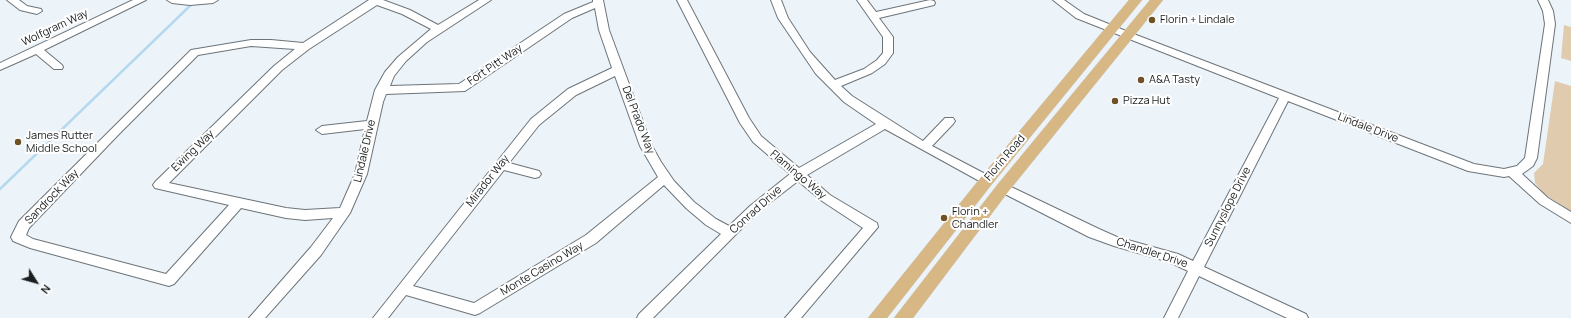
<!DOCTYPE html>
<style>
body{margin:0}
#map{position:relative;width:1571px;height:318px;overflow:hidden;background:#ecf4fa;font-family:Manrope,sans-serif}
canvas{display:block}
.north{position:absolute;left:16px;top:262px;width:40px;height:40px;-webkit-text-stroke:3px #fff;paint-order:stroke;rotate:127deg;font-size:11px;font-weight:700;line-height:16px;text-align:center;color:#1b1e1f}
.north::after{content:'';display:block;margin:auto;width:14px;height:18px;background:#1b1e1f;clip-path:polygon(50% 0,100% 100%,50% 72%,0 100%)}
</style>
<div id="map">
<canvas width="1571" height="318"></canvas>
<div class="north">N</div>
</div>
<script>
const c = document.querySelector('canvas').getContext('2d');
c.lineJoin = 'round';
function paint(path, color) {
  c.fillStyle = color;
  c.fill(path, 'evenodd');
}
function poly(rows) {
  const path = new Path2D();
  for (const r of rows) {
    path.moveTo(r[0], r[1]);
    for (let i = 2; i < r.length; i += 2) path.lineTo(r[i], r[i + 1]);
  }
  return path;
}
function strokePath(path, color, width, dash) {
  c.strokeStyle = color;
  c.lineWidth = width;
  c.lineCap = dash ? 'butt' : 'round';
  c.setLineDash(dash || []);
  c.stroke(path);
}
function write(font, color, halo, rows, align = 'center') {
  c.font = font + ' Manrope,sans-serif';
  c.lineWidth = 4;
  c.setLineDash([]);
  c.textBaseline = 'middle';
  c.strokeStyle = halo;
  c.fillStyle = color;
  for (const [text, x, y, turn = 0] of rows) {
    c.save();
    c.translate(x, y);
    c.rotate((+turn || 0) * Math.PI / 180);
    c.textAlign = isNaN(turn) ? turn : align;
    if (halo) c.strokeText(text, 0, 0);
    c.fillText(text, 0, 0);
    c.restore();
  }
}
paint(poly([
 [1564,25,1571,27,1571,61,1561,58],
 [1555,81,1571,86,1571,211,1544,194,1535,183,1534,173,1543,164]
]), '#e0cbae');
strokePath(poly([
 [0,189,196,0]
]), '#b5d8ef', 2.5);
const minor = poly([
 [7,0,19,0,27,6,41,9,42,11,37,14,20,10,7,0],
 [133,0,146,0,44,50,62,65,63,67,62,69,54,69,36,54,0,70,0,63,133,0],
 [167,0,218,0,213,3,190,5,172,3,167,0],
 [369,0,383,0,410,10,438,25,479,0,491,0,427,42,406,61,394,76,390,86,459,84,564,14,593,2,593,0,603,0,609,30,652,146,661,162,674,181,694,202,716,219,729,226,750,206,790,174,753,142,740,123,677,0,687,0,749,118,761,136,799,168,876,124,844,102,816,74,778,18,771,0,781,0,788,18,810,52,835,80,864,69,877,60,883,53,883,37,857,0,867,0,876,12,930,0,934,1,935,3,934,5,879,18,893,37,893,53,885,64,872,73,841,86,852,96,923,141,945,118,953,118,955,121,953,124,932,146,991,177,993,180,991,183,987,185,983,183,885,129,807,175,830,195,877,223,878,227,801,318,785,318,863,228,822,201,798,181,758,212,653,318,637,318,639,314,721,234,706,225,686,208,664,185,596,243,480,313,475,315,406,295,388,318,373,318,531,119,568,89,612,68,599,30,595,8,572,18,465,91,386,94,383,102,367,174,350,213,321,255,265,318,249,318,311,247,333,218,305,220,286,218,241,208,174,284,169,286,30,248,13,241,11,237,19,221,191,50,251,40,271,40,303,43,369,0],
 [377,5,402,14,431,29,398,57,385,72,375,90,367,121,322,126,316,130,322,134,365,129,355,174,340,208,305,210,286,208,169,183,282,70,309,49,377,5],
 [251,46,295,49,274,66,155,182,153,185,155,188,229,205,166,274,33,239,26,235,29,228,119,134,198,55,251,46],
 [615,76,640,146,658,177,586,235,474,303,413,286,504,170,535,178,539,177,541,174,539,171,509,163,539,125,576,95,615,76],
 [1053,0,1064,0,1084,14,1131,33,1474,164,1504,169,1517,166,1525,158,1545,24,1543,11,1538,0,1548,0,1553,11,1555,24,1537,158,1533,166,1522,174,1548,198,1571,212,1571,223,1540,204,1509,176,1504,177,1468,171,1288,101,1204,267,1306,314,1308,318,1287,318,1199,276,1178,318,1164,318,1188,271,1169,262,1114,246,1089,237,999,191,997,188,999,185,1007,185,1099,229,1117,237,1178,254,1193,261,1279,98,1076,18,1053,0]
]);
const major = poly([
 [1129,0,1142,0,992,184,887,318,868,318,982,176,1129,0],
 [1150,0,1163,0,1008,192,913,318,894,318,998,184,1150,0]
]);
strokePath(minor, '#6d7479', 2);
strokePath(major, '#d1d2d2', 1);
paint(minor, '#fff');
paint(major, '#d7b784');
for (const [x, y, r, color] of [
 [1152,20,4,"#6e5125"],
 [1141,80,4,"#6e5125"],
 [1115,101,4,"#6e5125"],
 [18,142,4,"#6e5125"],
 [944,218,4,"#6e5125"]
]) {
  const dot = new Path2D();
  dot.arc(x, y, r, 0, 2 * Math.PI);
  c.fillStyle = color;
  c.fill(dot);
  strokePath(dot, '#fff', 1.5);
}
write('11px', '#1b1e1f', '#fff', [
 ["Florin + Lindale",1160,20],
 ["A&A Tasty",1149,80],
 ["Pizza Hut",1123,101],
 ["James Rutter",26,136],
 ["Middle School",26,149],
 ["Florin +",952,212],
 ["Chandler",952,225]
], 'left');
write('11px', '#1b1e1f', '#fff', [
 ["Wolfgram Way",55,28,-25],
 ["Fort Pitt Way",495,65,-34],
 ["Del Prado Way",638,120,69],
 ["Lindale Drive",1368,128,21],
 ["Ewing Way",193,151,-44],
 ["Lindale Drive",365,151,-77],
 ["Florin Road",1005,158,-50],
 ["Flamingo Way",798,175,40],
 ["Mirador Way",488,181,-52],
 ["Sandrock Way",52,197,-46],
 ["Sunnyslope Drive",1228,207,-63],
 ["Conrad Drive",756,210,-42],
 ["Chandler Drive",1152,253,18],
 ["Monte Casino Way",542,269,-31]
]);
</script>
